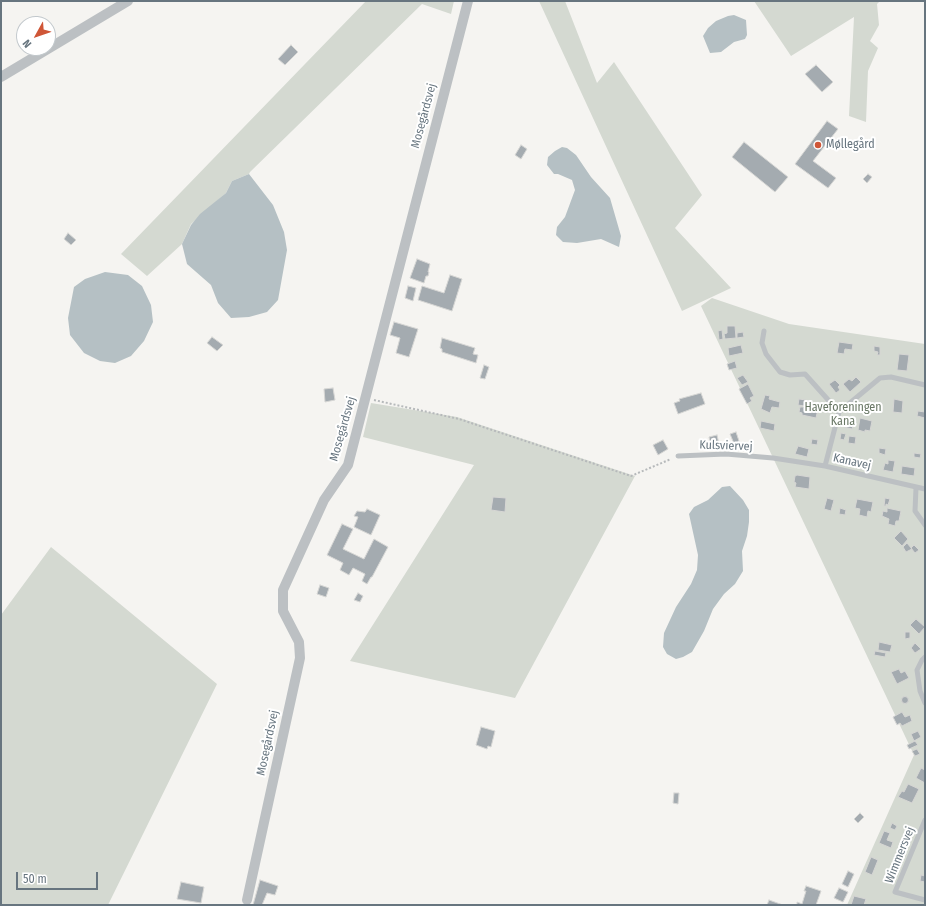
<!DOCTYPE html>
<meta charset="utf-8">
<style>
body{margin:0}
#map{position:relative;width:926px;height:906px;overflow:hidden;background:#f5f4f1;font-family:"Fira Sans Condensed",sans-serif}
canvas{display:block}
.frame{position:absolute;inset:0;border:2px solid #67757f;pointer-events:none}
.north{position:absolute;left:16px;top:16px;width:40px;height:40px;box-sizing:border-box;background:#fff;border:1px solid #c2c8cc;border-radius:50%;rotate:230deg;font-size:11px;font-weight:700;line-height:16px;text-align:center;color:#67757f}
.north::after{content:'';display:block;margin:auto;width:14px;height:18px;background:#cf5637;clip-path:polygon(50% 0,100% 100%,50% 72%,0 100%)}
.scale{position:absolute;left:16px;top:872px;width:82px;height:18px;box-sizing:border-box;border:2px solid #67757f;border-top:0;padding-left:5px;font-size:12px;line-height:14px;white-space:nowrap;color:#67757f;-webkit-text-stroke:3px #fff;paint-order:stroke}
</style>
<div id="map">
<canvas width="926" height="906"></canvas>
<div class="frame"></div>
<div class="north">N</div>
<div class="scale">50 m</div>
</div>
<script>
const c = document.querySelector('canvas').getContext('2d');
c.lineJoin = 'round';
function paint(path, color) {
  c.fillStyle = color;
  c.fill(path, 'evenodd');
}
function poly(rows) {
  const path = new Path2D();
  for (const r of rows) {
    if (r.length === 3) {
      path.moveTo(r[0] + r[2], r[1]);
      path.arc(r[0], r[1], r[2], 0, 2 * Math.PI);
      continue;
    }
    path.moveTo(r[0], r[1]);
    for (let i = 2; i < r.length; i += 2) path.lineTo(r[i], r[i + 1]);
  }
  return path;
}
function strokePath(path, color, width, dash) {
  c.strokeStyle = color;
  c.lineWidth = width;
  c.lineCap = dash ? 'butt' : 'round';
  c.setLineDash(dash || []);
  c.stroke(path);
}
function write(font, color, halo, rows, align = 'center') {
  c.font = font + ' "Fira Sans Condensed",sans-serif';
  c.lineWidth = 4;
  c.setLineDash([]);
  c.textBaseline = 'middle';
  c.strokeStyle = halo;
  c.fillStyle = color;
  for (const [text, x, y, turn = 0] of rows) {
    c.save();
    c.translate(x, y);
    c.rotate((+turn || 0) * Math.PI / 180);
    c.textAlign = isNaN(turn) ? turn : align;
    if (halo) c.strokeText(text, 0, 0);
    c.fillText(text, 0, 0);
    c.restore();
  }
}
paint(poly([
 [366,1,454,1,451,14,422,4,250,172,249,174,232,181,226,193,191,224,182,244,147,276,121,254],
 [539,1,565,1,597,83,614,62,702,195,675,228,731,288,682,311],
 [754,1,880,1,877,4,879,25,870,41,878,48,868,71,866,122,849,116,854,17,791,56],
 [712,298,789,324,925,344,925,905,847,905,914,755,701,306],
 [371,403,457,417,635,476,515,698,350,661,474,465,363,437],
 [51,547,217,684,108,905,1,905,1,615]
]), '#d4d9d1');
paint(poly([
 [734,15,746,20,747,35,745,39,734,42,721,52,710,53,703,36,708,28,716,21,728,16],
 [562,147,567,148,576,155,591,177,610,198,621,236,619,247,601,239,577,243,563,242,556,235,557,227,565,217,575,190,572,180,558,174,554,174,547,165,548,157,555,151],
 [249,174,273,205,284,232,287,250,278,300,267,312,249,317,231,318,218,303,211,285,187,264,182,244,191,225,200,214,226,193,232,181],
 [105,272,128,275,142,286,151,305,153,322,144,341,131,356,115,363,100,361,84,353,70,335,68,318,74,287,85,279],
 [730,486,743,500,749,510,749,522,747,536,742,551,743,571,735,584,724,594,713,609,704,631,692,652,683,657,676,659,667,654,663,647,664,633,676,607,691,584,697,570,698,555,689,514,694,507,708,500,722,487]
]), '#b5c0c4');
const building = poly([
 [291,45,298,52,285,65,278,59,291,45],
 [816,65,833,82,822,92,805,74,816,65],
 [827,121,838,129,813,161,836,178,828,188,795,164,827,121],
 [744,142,788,177,775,192,732,157,744,142],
 [521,145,527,149,521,159,515,155,521,145],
 [868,174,872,177,867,183,863,179,868,174],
 [68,233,76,240,71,245,64,239,68,233],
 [417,259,430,264,428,272,429,272,428,276,426,276,424,283,410,278,417,259],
 [450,275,462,279,452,311,418,300,422,286,444,293,450,275],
 [408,286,416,288,413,301,405,298,408,286],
 [394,322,418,329,409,357,396,353,400,338,390,335,394,322],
 [727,326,735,326,736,338,725,339,724,334,727,333,727,326],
 [722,330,723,339,719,340,718,331,722,330],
 [743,332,744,337,737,338,737,333,743,332],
 [212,337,223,345,217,351,207,343,212,337],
 [442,338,475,348,473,354,478,355,476,363,442,352,442,349,440,348,442,338],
 [839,342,853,344,852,350,845,349,844,354,837,353,839,342],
 [741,345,743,353,729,356,728,348,741,345],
 [874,346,880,347,880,355,877,355,878,352,874,351,874,346],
 [899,354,909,355,907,371,897,370,899,354],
 [735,361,737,368,729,370,727,364,735,361],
 [484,365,489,367,485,379,480,378,484,365],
 [743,375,748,382,742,385,737,378,743,375],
 [856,377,861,382,850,392,843,384,849,379,852,381,856,377],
 [835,380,840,385,838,387,840,390,836,393,829,384,835,380],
 [748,384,754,396,750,398,752,401,747,404,739,389,748,384],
 [333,388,335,400,325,402,324,389,333,388],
 [701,393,705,404,678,414,674,403,680,401,679,399,701,393],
 [765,395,770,396,769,399,780,402,779,408,772,407,770,413,761,409,765,395],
 [799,399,806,400,805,403,807,404,807,407,818,409,816,418,802,415,802,413,799,412,800,407,803,407,804,406,798,405,799,399],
 [894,399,903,401,902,413,893,412,894,399],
 [918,411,925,412,925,418,917,416,918,411],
 [860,418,872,421,870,431,865,430,865,432,858,430,860,418],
 [761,421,775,424,774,431,760,428,761,421],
 [846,422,854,423,852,429,844,427,846,422],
 [736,432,740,444,735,446,730,434,736,432],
 [841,433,846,434,844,440,840,439,841,433],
 [717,435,719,444,711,446,709,437,717,435],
 [849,436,856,437,855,444,848,443,849,436],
 [812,439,818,440,817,445,811,444,812,439],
 [663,440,668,449,658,455,653,445,663,440],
 [798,446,809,449,807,457,795,454,798,446],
 [879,448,886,449,885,455,879,453,879,448],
 [914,453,921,454,920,458,914,457,914,453],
 [888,460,895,461,893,472,883,470,885,463,888,464,888,460],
 [902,466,915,468,914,476,901,474,902,466],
 [797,475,810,477,809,489,795,487,796,483,794,482,795,476,797,475],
 [493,497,506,498,505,512,491,510,493,497],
 [827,498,834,500,831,511,824,509,827,498],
 [885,498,890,499,888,505,886,504,886,506,884,506,885,498],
 [857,499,873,502,871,512,868,511,867,517,859,515,860,509,855,508,857,499],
 [840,508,846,510,845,515,839,514,840,508],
 [887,508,901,511,899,521,896,521,895,526,888,524,889,519,882,516,883,511,887,512,887,508],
 [367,509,380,515,371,535,354,527,358,517,354,516,357,511,365,512,367,509],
 [342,524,353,529,343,549,364,559,374,539,388,547,372,577,371,577,367,584,362,581,365,574,353,568,349,575,340,570,343,563,327,555,342,524],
 [901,531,908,539,902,546,894,538,901,531],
 [907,543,912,549,906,552,903,547,907,543],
 [914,545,919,550,915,553,911,548,914,545],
 [320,585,329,588,326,597,317,594,320,585],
 [358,593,363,596,360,602,354,600,358,593],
 [916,619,925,627,919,634,910,625,916,619],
 [905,632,910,632,910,638,905,639,905,632],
 [879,642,892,645,890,652,878,650,879,642],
 [915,643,921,649,915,653,911,648,915,643],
 [875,651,886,653,885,657,874,655,875,651],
 [899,669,901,673,905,671,909,678,897,684,891,672,899,669],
 [905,700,3.5],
 [902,712,905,717,910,715,912,721,902,726,900,723,897,725,893,717,902,712],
 [481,727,495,731,491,747,488,746,487,749,476,745,481,727],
 [918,731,921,737,914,741,911,734,918,731],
 [915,741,918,745,909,749,907,745,915,741],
 [917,749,920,754,915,756,912,751,917,749],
 [921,768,925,770,925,783,916,778,921,768],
 [908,784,919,789,912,803,898,797,902,791,904,792,908,784],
 [674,793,679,793,678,804,673,803,674,793],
 [860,813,864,817,858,823,854,819,860,813],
 [892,823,897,826,895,830,890,828,892,823],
 [884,831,890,833,887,840,893,842,891,848,879,843,884,831],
 [871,857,878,860,872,875,865,872,871,857],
 [848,871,854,874,848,887,842,884,848,871],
 [921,875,925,876,925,882,920,881,921,875],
 [260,880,278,886,275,895,267,893,262,905,253,905,260,880],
 [181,882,204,887,201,903,177,899,181,882],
 [806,886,821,891,816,905,797,905,797,902,802,904,806,891,804,891,806,886],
 [839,888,848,892,843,902,834,898,839,888],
 [854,896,866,899,864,905,851,905,854,896],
 [769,900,783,905,767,905,769,900]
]);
paint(building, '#a4abb0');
strokePath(building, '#d6d6d4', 1);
strokePath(poly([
 [374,400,459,419,631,476,671,459]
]), '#b6b9bb', 2, [2, 2]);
strokePath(poly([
 [764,331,762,343,766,354,780,372,790,375,805,374,839,412],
 [678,456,726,454,773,458,825,466,925,489],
 [825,466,839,412,880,378,891,377,925,385],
 [916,488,915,511,925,525],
 [925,657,922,660,917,670,920,691,925,703],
 [925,820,895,892,925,900]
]), '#bcc0c3', 5);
strokePath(poly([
 [1,77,128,1],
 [247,900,300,658,299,642,283,611,283,590,324,500,348,465,468,1]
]), '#bcc0c3', 10);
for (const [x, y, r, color] of [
 [818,145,4,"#cf5637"]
]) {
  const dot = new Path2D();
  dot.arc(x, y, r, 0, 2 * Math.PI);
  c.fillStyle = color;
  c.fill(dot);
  strokePath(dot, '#fff', 1.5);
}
write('12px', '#67757f', '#fff', [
 ["Mosegårdsvej",424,116,-75],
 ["Mosegårdsvej",343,429,-74],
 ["Kulsviervej",726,446,2],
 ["Kanavej",852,462,13],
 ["Mosegårdsvej",268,743,-78],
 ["Wimmersvej",900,855,-68]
]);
write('12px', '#67757f', '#fff', [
 ["Møllegård",826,145]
], 'left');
write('12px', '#697765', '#fff', [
 ["Haveforeningen",843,408],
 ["Kana",843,422]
]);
</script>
